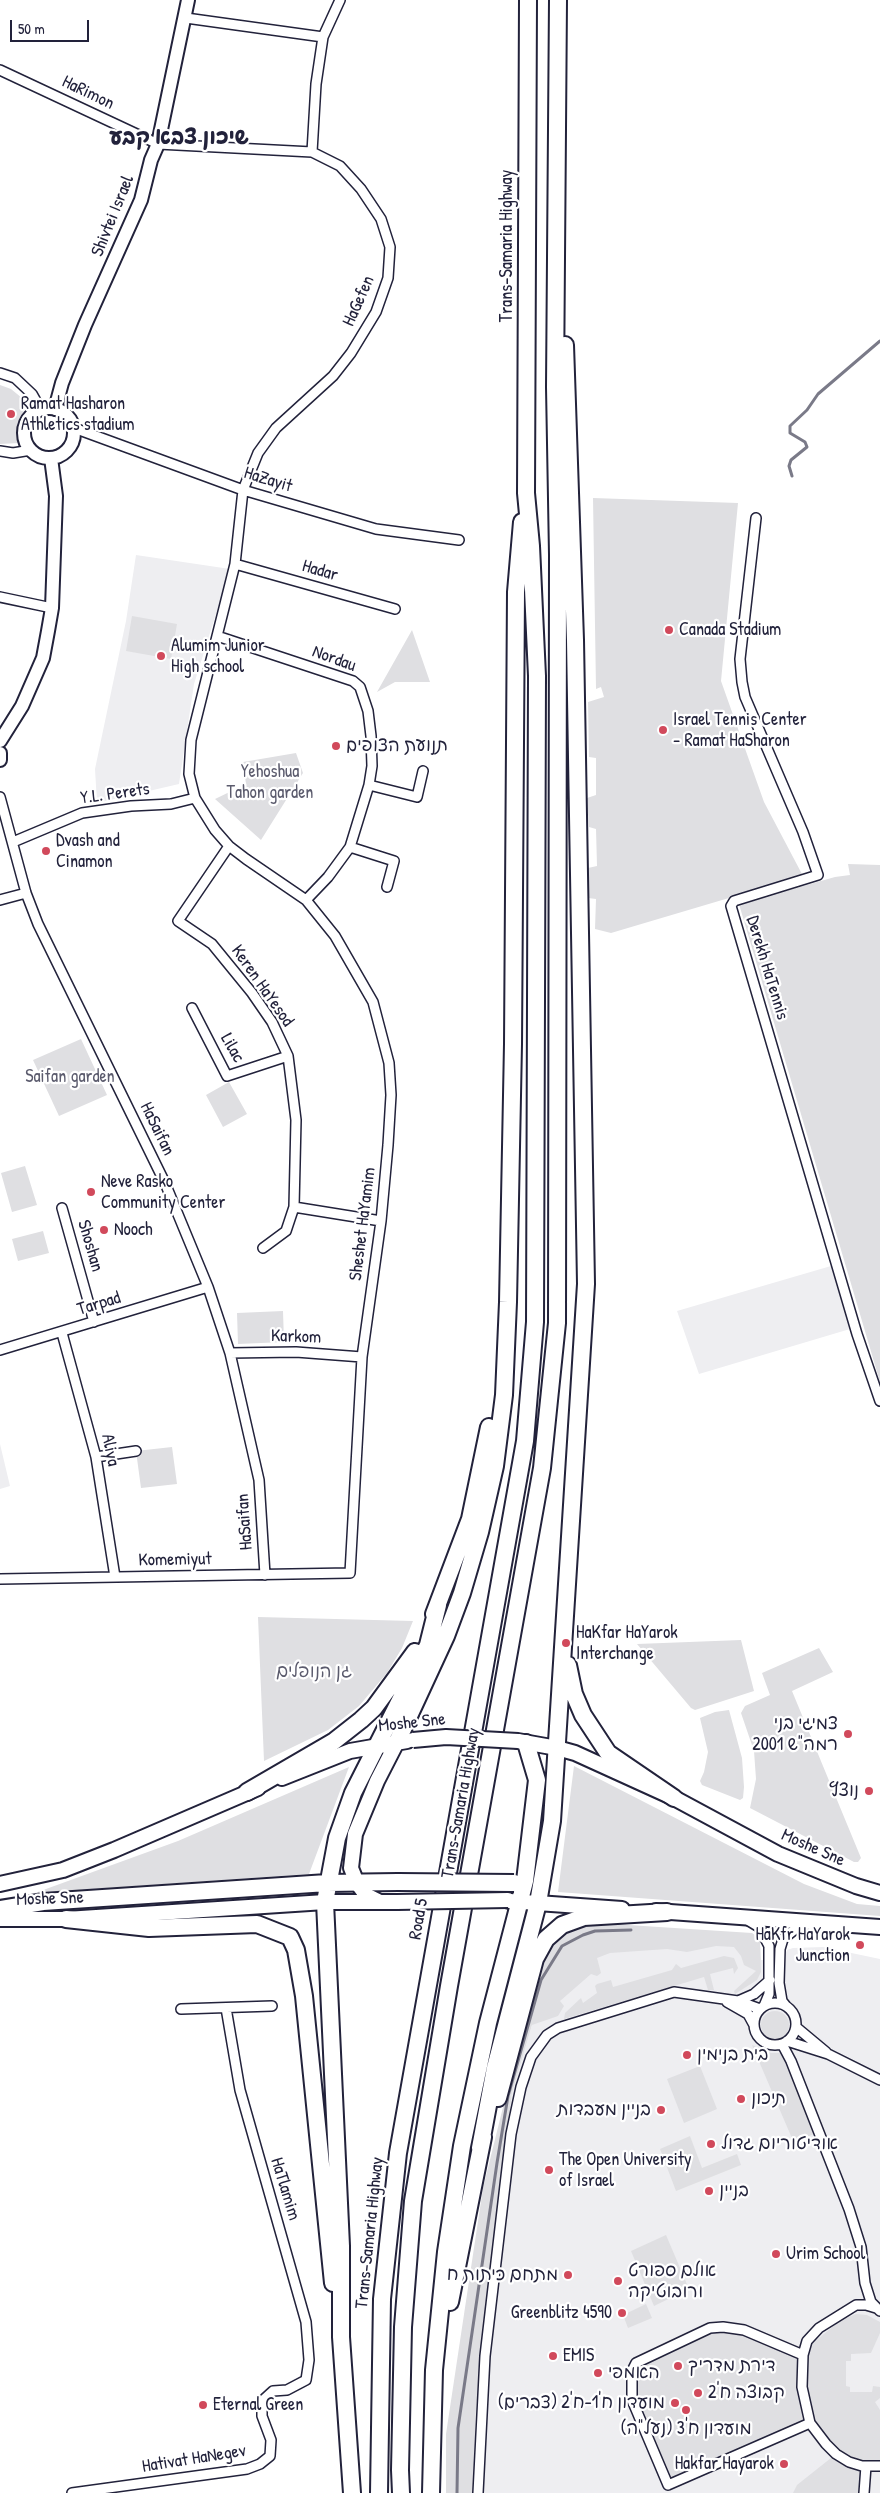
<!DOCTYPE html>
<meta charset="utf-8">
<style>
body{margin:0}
#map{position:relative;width:880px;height:2493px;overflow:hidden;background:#fff;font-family:"Patrick Hand",sans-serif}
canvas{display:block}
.scale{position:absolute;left:10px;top:20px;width:79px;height:22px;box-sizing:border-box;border:2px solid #22223b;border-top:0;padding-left:6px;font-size:15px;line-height:18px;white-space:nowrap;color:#22223b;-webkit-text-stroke:4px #fff;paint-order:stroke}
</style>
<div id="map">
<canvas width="880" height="2493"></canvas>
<div class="scale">50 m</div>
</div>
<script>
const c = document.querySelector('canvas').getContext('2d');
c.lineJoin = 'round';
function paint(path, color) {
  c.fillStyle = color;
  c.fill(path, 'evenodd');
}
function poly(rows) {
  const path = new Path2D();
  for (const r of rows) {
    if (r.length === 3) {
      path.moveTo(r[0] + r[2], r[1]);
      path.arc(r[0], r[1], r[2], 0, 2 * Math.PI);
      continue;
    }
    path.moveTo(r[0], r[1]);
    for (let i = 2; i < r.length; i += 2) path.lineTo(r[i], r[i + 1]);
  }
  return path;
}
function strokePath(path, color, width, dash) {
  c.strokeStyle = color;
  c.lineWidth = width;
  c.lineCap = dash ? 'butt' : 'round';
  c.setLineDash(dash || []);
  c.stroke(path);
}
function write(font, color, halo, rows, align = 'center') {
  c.font = font + ' "Patrick Hand","Playpen Sans Hebrew",sans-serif';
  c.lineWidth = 4.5;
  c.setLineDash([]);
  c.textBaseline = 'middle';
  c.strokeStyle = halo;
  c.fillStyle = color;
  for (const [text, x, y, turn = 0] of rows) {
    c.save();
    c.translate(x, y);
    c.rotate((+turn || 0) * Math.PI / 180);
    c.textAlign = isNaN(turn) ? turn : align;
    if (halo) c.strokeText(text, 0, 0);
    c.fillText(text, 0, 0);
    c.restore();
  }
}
paint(poly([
 [136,555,230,569,194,684,179,784,97,803,95,769,126,621],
 [831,1266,850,1329,699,1374,677,1311],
 [0,1444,10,1486,0,1489],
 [588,1937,760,1942,761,1960,783,1961,787,1950,793,1948,823,1947,880,1959,880,2493,473,2493,476,2409,512,2093,532,2025]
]), '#eeeef1');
paint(poly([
 [0,385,11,389,28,403,17,424,19,443,0,444],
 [593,498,738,503,721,681,764,802,803,876,611,933,595,929,596,899,588,898,588,868,597,866,596,829,589,827,587,798,596,795,596,758,589,757,588,702,604,697,601,687,596,689],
 [132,616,177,624,171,659,126,651],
 [412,630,430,682,395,682,377,692],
 [296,753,303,773,261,840,215,799,246,784,243,762],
 [848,864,880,865,880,1382,739,904,835,877,850,875],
 [81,1039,107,1095,59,1116,33,1060],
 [229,1082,247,1114,223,1127,206,1095],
 [25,1166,37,1205,12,1212,1,1173],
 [43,1231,49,1253,18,1261,12,1239],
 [283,1311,284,1342,238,1344,237,1313],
 [172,1447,177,1484,141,1488,136,1451],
 [258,1617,413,1621,402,1648,387,1673,359,1706,328,1730,264,1761],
 [741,1640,754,1691,695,1710,691,1708,637,1644],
 [819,1648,833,1672,792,1691,861,1858,858,1862,854,1862,750,1808,756,1779,754,1751,741,1713,745,1706,770,1695,762,1673],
 [729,1710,742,1758,744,1787,743,1798,740,1800,702,1785,700,1781,704,1772,708,1752,700,1718,715,1712],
 [574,1766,804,1884,857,1904,880,1906,880,1916,558,1892],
 [349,1767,309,1874,35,1893,178,1841],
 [597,1923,752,1933,758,1937,760,1942,761,1972,757,1980,735,1994,734,1991,756,1971,744,1965,741,1956,734,1947,716,1946,687,1952,667,1949,610,1953,597,1958,601,1973,597,1976,591,1974,560,2001,564,2006,558,2016,532,2025,512,2093,476,2409,473,2493,446,2493,446,2434,483,2188,523,2026,544,1959,552,1946,566,1932],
 [724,1956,734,1958,738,1968,734,1974,733,1968,710,1974,714,1990,708,1990,704,1977,564,2019,565,2013,581,1998,583,2003,597,1993,595,1986,597,1984,611,1980,613,1987,672,1970,676,1964,681,1968],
 [775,2025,14],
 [752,2045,771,2053,785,2053,816,2133,794,2143],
 [700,2066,717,2109,684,2123,667,2079],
 [690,2136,702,2168,737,2154,741,2165,676,2191,660,2149],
 [666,2235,689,2289,654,2306,631,2251],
 [646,2304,652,2318,628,2328,623,2315],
 [856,2314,867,2315,880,2322,880,2333,871,2353,851,2354,851,2361,846,2361,846,2386,850,2387,850,2392,872,2392,873,2386,880,2387,880,2398,875,2402,880,2410,880,2461,857,2460,839,2454,814,2423,806,2393,805,2368,813,2343,841,2320],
 [717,2331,736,2331,770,2343,800,2359,807,2422,671,2484,644,2424,628,2371],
 [836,2454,861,2466,864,2493,793,2493,797,2485]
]), '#dfdfe2');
strokePath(poly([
 [792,476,789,466,791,460,807,447,805,442,790,433,790,426,807,410,818,394,880,341],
 [457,2493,458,2428,497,2163,508,2096,541,1980,562,1946,583,1935,595,1931,631,1930]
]), '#7a7a88', 3);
const street = poly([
 [186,18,323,37],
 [0,70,158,144,312,152],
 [0,373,15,378,32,394,41,410],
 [74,428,243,490,376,529,459,540],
 [0,451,13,453,31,450],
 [756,518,740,659,742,682,745,697,803,832,818,875,734,901,731,906,857,1334,880,1401],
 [235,564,395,609],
 [0,597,52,608],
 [217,636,353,681,360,687,368,711,371,736,372,766,369,785,350,847,328,877,306,900],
 [369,785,417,797,423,771],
 [0,797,26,893,38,924,165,1183,208,1287,230,1353,259,1480,265,1575],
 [13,842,82,813,131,806,171,804,195,798],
 [229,846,178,921,212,944,252,993,272,1022,288,1056,296,1120,294,1207,286,1231,263,1248],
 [350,847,394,861,387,887],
 [0,900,26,893],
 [192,1008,227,1076,288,1056],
 [294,1207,381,1221],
 [62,1208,94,1322],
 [62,1333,96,1457,115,1577],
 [0,1350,208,1287],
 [230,1353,296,1352,362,1357],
 [96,1457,136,1451],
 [0,1579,350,1573,362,1357,381,1221,388,1145,391,1095,389,1063,373,1002,335,936,306,900,246,859,229,846,215,830,195,798,189,774,191,740,235,564,243,490,258,453,276,428,333,376,351,353,376,312,388,278,390,247,381,219,361,189,340,166,312,152,316,84,323,37,340,0],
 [749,1921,759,1927,769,1946,769,1994,764,2006],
 [738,2001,754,1994,770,1980],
 [727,2002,748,2014,754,2025],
 [775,2024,21],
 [786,2006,782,2001,779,1983,780,1949,783,1939,799,1926,806,1924],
 [181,2009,272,2006],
 [796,2027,826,2052],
 [787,2041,828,2054,880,2080],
 [782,2044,791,2061,849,2209,861,2247,865,2283,871,2302,880,2311],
 [876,2308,866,2305,856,2305,819,2328,807,2341,803,2355,802,2387,810,2423,826,2444,836,2454,849,2462,862,2466,880,2466],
 [803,2355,744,2330,723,2327,710,2328,636,2363,632,2371,632,2400,668,2485,810,2423],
 [72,2493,247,2469,260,2464,270,2456,271,2440,262,2416,262,2401,273,2391,287,2390,306,2380,309,2360,306,2322,240,2090,226,2008],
 [478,2493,485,2356,511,2134,521,2087,531,2057,547,2035,558,2028,674,1992,738,2001,760,2009],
 [864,2493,866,2466]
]);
const secondary = poly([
 [49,433,25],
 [55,409,62,383,85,325,141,200,151,160,158,144,188,0],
 [0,741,22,706,43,658,48,631,52,608,56,496,51,458],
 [0,753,0,760]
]);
const primary = poly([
 [518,1741,557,1748,575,1753,674,1798,778,1854,856,1886,880,1893],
 [282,1778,350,1751,407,1741],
 [0,1884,63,1870,114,1850,258,1788],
 [509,1901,622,1909],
 [380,1902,366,1895,357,1883,351,1868,355,1834,377,1781,397,1742],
 [656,1911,880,1927],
 [0,1919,66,1919,325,1902,397,1902]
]);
const highway = poly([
 [434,1614,470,1519,489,1427],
 [568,1665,574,1694,583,1715,608,1753,674,1798],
 [397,1742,446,1636,462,1593,480,1532,495,1466,504,1395,508,1302,513,1044,516,592,522,522],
 [247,1792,333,1742,361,1720,374,1708,415,1652],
 [0,1909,43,1902,327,1883,398,1882],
 [66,1919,149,1928,257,1924,290,1937,296,1950,304,1996,333,2283],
 [498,2098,535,1959,546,1939,562,1925,584,1917,667,1912],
 [480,2148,495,2068,538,1903,552,1821,586,1284,575,640,565,345],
 [450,2302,483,2137],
 [352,2493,341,2337,341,2246,325,1902,337,1838,353,1793,428,1645,438,1605],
 [379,2493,382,2299,398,2153,525,1441,535,1322,537,676,531,546,526,493,528,0],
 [401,2493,400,2470,403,2327,413,2201,449,1986,542,1468,557,1323,558,555,555,387,558,0],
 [431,2493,434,2370,446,2252,462,2146,488,2023,525,1881,537,1780,526,1743]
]);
strokePath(street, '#22223b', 12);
strokePath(secondary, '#22223b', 16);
strokePath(primary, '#22223b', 18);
strokePath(highway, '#22223b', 20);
strokePath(street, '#fff', 9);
strokePath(secondary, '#fff', 12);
strokePath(primary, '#fff', 14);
strokePath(highway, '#fff', 16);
const primaryBridge = poly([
 [413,1740,446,1737,518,1741],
 [397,1902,508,1900]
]);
const highwayBridge = poly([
 [398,1882,514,1883]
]);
strokePath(primaryBridge, '#22223b', 18, []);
strokePath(highwayBridge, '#22223b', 20, []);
strokePath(primaryBridge, '#fff', 14);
strokePath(highwayBridge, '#fff', 16);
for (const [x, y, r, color] of [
 [11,414,5,"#d1495b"],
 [669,630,5,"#d1495b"],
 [161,656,5,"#d1495b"],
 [663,730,5,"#d1495b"],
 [336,746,5,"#d1495b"],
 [46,851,5,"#d1495b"],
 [91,1192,5,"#d1495b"],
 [104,1230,5,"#d1495b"],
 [566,1643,5,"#d1495b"],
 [848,1734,5,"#d1495b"],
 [869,1791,5,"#d1495b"],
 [860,1945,5,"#d1495b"],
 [687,2055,5,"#d1495b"],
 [741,2099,5,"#d1495b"],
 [661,2110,5,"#d1495b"],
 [711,2144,5,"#d1495b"],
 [549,2170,5,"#d1495b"],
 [709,2191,5,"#d1495b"],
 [776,2254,5,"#d1495b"],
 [568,2275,5,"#d1495b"],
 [618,2281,5,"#d1495b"],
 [622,2313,5,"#d1495b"],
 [553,2356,5,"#d1495b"],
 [678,2366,5,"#d1495b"],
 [598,2373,5,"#d1495b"],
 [698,2393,5,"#d1495b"],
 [675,2403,5,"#d1495b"],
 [203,2405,5,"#d1495b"],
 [686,2410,5,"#d1495b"],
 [784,2464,5,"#d1495b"]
]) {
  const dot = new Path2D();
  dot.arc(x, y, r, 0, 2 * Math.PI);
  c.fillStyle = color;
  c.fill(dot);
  strokePath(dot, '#fff', 2);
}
write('18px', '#22223b', '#fff', [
 ["HaRimon",88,93,26],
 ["Shivtei Israel",113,216,-68],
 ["Trans-Samaria Highway",507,246,-90],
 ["HaGefen",359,301,-66],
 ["HaZayit",268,480,17],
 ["Hadar",320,571,16],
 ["Nordau",334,659,20],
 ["Y.L. Perets",115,794,-8],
 ["Derekh HaTennis",767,968,73],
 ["Keren HaYesod",262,986,55],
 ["Lilac",232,1048,60],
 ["HaSaifan",157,1129,64],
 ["Sheshet HaYamim",363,1224,-83],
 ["Shoshan",90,1246,74],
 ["Tarpad",99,1304,-17],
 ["Karkom",296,1337,2],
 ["Aliya",110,1450,78],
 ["HaSaifan",245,1522,-94],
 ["Komemiyut",175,1560,-1],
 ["Moshe Sne",412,1723,-6],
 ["Trans-Samaria Highway",461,1803,-80],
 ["Moshe Sne",813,1848,24],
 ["Moshe Sne",50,1899,-2],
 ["Road 5",419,1919,-80],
 ["HaTlamim",285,2189,73],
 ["Trans-Samaria Highway",370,2233,-84],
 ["Hativat HaNegev",194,2459,-9]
]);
write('18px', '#22223b', '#fff', [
 ["Ramat Hasharon",21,404],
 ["Athletics stadium",21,425],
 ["Canada Stadium",679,630],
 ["Alumim Junior",171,646],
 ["High school",171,667],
 ["Israel Tennis Center",673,720],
 ["- Ramat HaSharon",673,741],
 ["תנועת הצופים",346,746],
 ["Dvash and",56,841],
 ["Cinamon",56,862],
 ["Neve Rasko",101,1182],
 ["Community Center",101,1203],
 ["Nooch",114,1230],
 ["HaKfar HaYarok",576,1633],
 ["Interchange",576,1654],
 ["צמיגי בני",838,1724,"right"],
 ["2001 רמה\"ש",838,1745,"right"],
 ["נוצץ",859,1791,"right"],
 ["HaKfr HaYarok",850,1935,"right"],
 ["Junction",850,1956,"right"],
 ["בית בנימין",697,2055],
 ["תיכון",751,2099],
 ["בניין מעבדות",651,2110,"right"],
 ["אודיטוריום גדול",721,2144],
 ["The Open University",559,2160],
 ["of Israel",559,2181],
 ["בניין",719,2191],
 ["Urim School",786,2254],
 ["אולם ספורט",628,2271],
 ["ורובוטיקה",628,2292],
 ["מתחם כיתות ח",558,2275,"right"],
 ["Greenblitz 4590",612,2313,"right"],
 ["EMIS",563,2356],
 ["דירת מדריך",688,2366],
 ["האמפי",608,2373],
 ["קבוצה ח'2",708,2393],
 ["מועדון ח'1-ח'2 (צברים)",665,2403,"right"],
 ["Eternal Green",213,2405],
 ["מועדון ח'3 (נעל\"ה)",686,2429,"center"],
 ["Hakfar Hayarok",774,2464,"right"]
], 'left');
write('18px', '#5b5b6d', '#fff', [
 ["Yehoshua",270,772],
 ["Tahon garden",270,793],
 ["Saifan garden",70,1077],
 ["גן הנופלים",314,1672]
]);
write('bold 22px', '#22223b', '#fff', [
 ["שיכון צבא קבע",179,138]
]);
</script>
